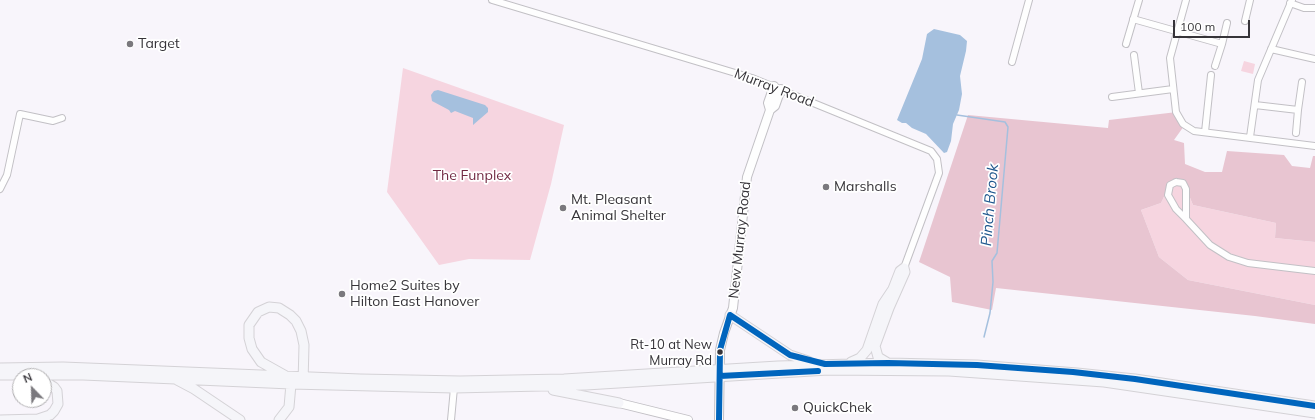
<!DOCTYPE html>
<style>
body{margin:0}
#map{position:relative;width:1315px;height:420px;overflow:hidden;background:#f8f5fb;font-family:Mulish,sans-serif}
canvas{display:block}
.north{position:absolute;left:12px;top:368px;width:40px;height:40px;box-sizing:border-box;background:#fff;border:1px solid #afaeb0;border-radius:50%;rotate:337deg;font-size:11px;font-weight:700;line-height:16px;text-align:center;color:#363439}
.north::after{content:'';display:block;margin:auto;width:14px;height:18px;background:#7a787d;clip-path:polygon(50% 0,100% 100%,50% 72%,0 100%)}
.scale{position:absolute;left:1173px;top:20px;width:77px;height:18px;box-sizing:border-box;border:2px solid #363439;border-top:0;padding-left:5px;font-size:12px;line-height:14px;white-space:nowrap;color:#363439;-webkit-text-stroke:3px #fff;paint-order:stroke}
</style>
<div id="map">
<canvas width="1315" height="420"></canvas>
<div class="north">N</div>
<div class="scale">100 m</div>
</div>
<script>
const c = document.querySelector('canvas').getContext('2d');
c.lineJoin = 'round';
function paint(path, color) {
  c.fillStyle = color;
  c.fill(path, 'evenodd');
}
function poly(rows) {
  const path = new Path2D();
  for (const r of rows) {
    path.moveTo(r[0], r[1]);
    for (let i = 2; i < r.length; i += 2) path.lineTo(r[i], r[i + 1]);
  }
  return path;
}
function strokePath(path, color, width, dash) {
  c.strokeStyle = color;
  c.lineWidth = width;
  c.lineCap = dash ? 'butt' : 'round';
  c.setLineDash(dash || []);
  c.stroke(path);
}
function write(font, color, halo, rows, align = 'center') {
  c.font = font + ' Mulish,sans-serif';
  c.lineWidth = 3.5;
  c.setLineDash([]);
  c.textBaseline = 'middle';
  c.strokeStyle = halo;
  c.fillStyle = color;
  for (const [text, x, y, turn = 0] of rows) {
    c.save();
    c.translate(x, y);
    c.rotate((+turn || 0) * Math.PI / 180);
    c.textAlign = isNaN(turn) ? turn : align;
    if (halo) c.strokeText(text, 0, 0);
    c.fillText(text, 0, 0);
    c.restore();
  }
}
paint(poly([
 [1244,61,1255,64,1253,74,1241,71],
 [403,68,564,125,551,184,530,260,469,259,439,265,387,192],
 [1172,180,1184,183,1193,205,1276,223,1275,238,1315,242,1315,305,1188,280,1159,257,1141,210,1161,203]
]), '#f6d5e0');
paint(poly([
 [1177,112,1184,126,1174,140,1184,143,1185,164,1205,172,1222,172,1227,151,1284,155,1292,166,1310,168,1313,156,1315,156,1315,242,1275,238,1276,223,1193,205,1184,183,1172,180,1161,203,1141,210,1159,257,1188,280,1315,305,1315,324,1255,316,996,288,992,310,952,302,950,277,919,262,968,115,1108,128,1109,120]
]), '#e8c5d1');
paint(poly([
 [934,29,960,35,967,41,966,51,960,76,962,94,959,110,953,124,951,141,947,152,944,153,926,134,912,128,906,123,902,123,897,120,922,59,927,34],
 [438,90,485,105,488,108,488,112,473,125,473,118,455,111,451,113,449,110,432,101,431,95,434,91]
]), '#a5c0de');
strokePath(poly([
 [957,115,1005,122,1008,127,997,253,992,261,993,282,990,313,984,337]
]), '#a5c0de', 1.5);
const street = poly([
 [492,0,752,78,931,151,937,159,939,173,904,268],
 [1186,0,1170,58,1176,112,1183,124,1194,131,1315,146],
 [1290,3,1304,8,1315,8],
 [1133,19,1222,44,1215,66],
 [1245,21,1250,0],
 [1126,44,1139,0],
 [1222,44,1227,23],
 [1271,49,1315,59],
 [1134,55,1139,93],
 [1012,62,1029,0],
 [1112,97,1173,89],
 [1255,105,1298,110,1296,133],
 [1298,110,1302,82],
 [1205,132,1211,75],
 [1250,137,1258,80,1292,0],
 [1176,182,1183,183,1186,189,1186,219,1176,209,1168,195,1170,185,1176,182],
 [0,189,7,175,20,114,53,121,62,118],
 [1186,219,1210,245,1229,257,1248,263,1315,271],
 [451,420,454,388]
]);
const secondary = poly([
 [770,110,775,106,781,89],
 [619,403,688,420],
 [719,420,720,350,724,333,733,308,747,177,770,110,768,103,774,86]
]);
const primary = poly([
 [730,315,790,355,808,361],
 [851,362,860,358,867,350,883,304,893,289,900,271,904,268,905,272,889,308,875,346,878,357,888,363],
 [0,368,63,367,360,379,460,381,564,379,778,366,888,363,977,365,1077,373,1135,379,1315,406],
 [0,375,83,375,291,384,454,388,586,385,828,370,949,371,1104,382,1315,413],
 [177,380,194,389,240,420],
 [553,390,619,403],
 [0,420,38,419,50,415,54,411,58,404,57,391,54,387,44,381],
 [279,420,289,407,291,384,286,376,261,362,252,349,249,338,249,325,258,312,269,307,279,308,290,315,296,321,301,331,304,345,303,383]
]);
strokePath(street, '#c2c0c5', 8);
strokePath(secondary, '#c2c0c5', 10);
strokePath(primary, '#d4d2d6', 11);
strokePath(street, '#fefefe', 6);
strokePath(secondary, '#fefefe', 8);
strokePath(primary, '#f5f5f9', 9);
strokePath(poly([
 [720,376,818,371],
 [719,420,720,350,730,315,790,355,825,364,888,363,977,365,1073,372,1135,379,1315,406]
]), '#0065bd', 6);
for (const [x, y, r, color] of [
 [130,44,4,"#7a787d"],
 [826,187,4,"#7a787d"],
 [563,208,4,"#7a787d"],
 [342,294,4,"#7a787d"],
 [720,352,3.5,"#363439"],
 [795,408,4,"#7a787d"]
]) {
  const dot = new Path2D();
  dot.arc(x, y, r, 0, 2 * Math.PI);
  c.fillStyle = color;
  c.fill(dot);
  strokePath(dot, '#fff', 1.5);
}
write('13px', '#363439', '#fff', [
 ["Rt-10 at New",712,345],
 ["Murray Rd",712,361]
], 'right');
write('14px', '#363439', '#fff', [
 ["Target",138,44],
 ["Marshalls",834,187],
 ["Mt. Pleasant",571,200],
 ["Animal Shelter",571,216],
 ["Home2 Suites by",350,286],
 ["Hilton East Hanover",350,302],
 ["QuickChek",803,408]
], 'left');
write('14px', '#363439', '#fff', [
 ["Murray Road",774,88,21],
 ["New Murray Road",740,240,-84]
]);
write('14px', '#712942', '#fff', [
 ["The Funplex",472,176]
]);
write('italic 15px', '#20588e', '#fff', [
 ["Pinch Brook",990,205,-85]
]);
</script>
